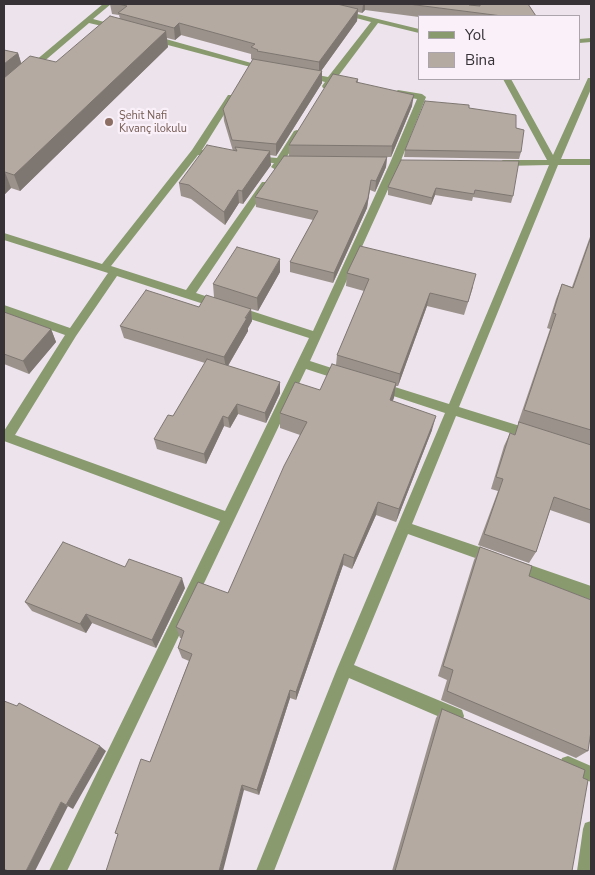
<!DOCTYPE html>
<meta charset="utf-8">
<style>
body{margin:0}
#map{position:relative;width:595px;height:875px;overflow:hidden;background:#ece3ec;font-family:"Nunito Sans",sans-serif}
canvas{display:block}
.frame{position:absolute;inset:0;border:5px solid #363236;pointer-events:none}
.legend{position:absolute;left:418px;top:15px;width:162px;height:65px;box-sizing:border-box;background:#f9f0fa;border:1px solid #aba4ac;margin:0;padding:6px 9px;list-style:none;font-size:15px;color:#363236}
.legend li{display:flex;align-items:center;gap:10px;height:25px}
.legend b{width:25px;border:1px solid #aba4ac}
</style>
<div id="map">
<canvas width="595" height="875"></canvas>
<div class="frame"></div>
<ul class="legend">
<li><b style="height:6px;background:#889a6e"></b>Yol</li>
<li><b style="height:14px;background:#b4aaa2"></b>Bina</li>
</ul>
</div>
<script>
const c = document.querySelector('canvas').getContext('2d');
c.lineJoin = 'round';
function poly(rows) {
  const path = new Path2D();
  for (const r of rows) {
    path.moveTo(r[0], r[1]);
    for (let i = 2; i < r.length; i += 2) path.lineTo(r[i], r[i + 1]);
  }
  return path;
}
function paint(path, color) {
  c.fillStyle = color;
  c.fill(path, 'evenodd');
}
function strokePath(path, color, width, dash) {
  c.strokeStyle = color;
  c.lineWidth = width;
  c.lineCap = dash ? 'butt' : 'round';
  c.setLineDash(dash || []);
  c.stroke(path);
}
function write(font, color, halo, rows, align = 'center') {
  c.font = font + ' "Nunito Sans",sans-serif';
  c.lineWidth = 4.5;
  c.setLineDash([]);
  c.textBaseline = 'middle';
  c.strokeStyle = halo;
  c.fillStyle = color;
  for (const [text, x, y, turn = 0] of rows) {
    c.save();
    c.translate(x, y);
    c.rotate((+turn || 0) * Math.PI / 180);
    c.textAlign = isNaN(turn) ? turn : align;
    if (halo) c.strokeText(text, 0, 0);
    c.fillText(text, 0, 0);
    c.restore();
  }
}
paint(poly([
 [103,4,111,4,93,19,119,26,119,30,89,23,7,93,4,93,4,87,103,4],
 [304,4,316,4,419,29,419,33,378,23,336,79,349,81,349,85,333,83,329,88,323,88,322,86,325,82,303,76,307,73,328,77,371,22,304,4],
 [149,36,155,36,269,68,262,70,149,40,149,36],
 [591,38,591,42,579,43,579,39,591,38],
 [588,78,591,78,591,89,561,159,591,159,591,165,558,165,459,407,536,431,538,435,536,439,532,440,456,416,412,524,497,553,499,558,497,563,492,564,408,534,354,665,462,710,464,716,462,722,456,724,349,678,274,871,256,871,337,669,445,413,375,390,373,387,375,384,379,382,449,404,549,165,503,166,498,163,503,160,547,160,503,79,511,79,553,155,588,78],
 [398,90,422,94,426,97,400,163,310,361,347,373,349,376,347,379,343,381,306,369,67,871,49,871,220,521,4,441,4,431,65,335,4,313,4,305,70,328,108,273,4,240,4,233,102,264,192,150,228,95,234,95,235,97,202,150,221,152,221,156,198,155,111,266,186,290,262,182,268,182,268,186,196,293,313,331,390,163,417,99,395,95,394,93,398,90],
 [117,276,309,338,225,511,15,435,76,336,117,276],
 [297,130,302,133,286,158,298,160,298,164,283,164,279,169,276,170,271,167,274,163,255,162,250,159,255,156,277,158,294,131,297,130],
 [516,560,591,586,591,600,511,571,509,566,511,561,516,560],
 [568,756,591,766,591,782,562,770,560,764,562,758,568,756],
 [591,821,591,871,577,871,583,829,585,823,591,821]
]), '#889a6e');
paint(poly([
 [110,4,468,4,469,5,471,5,470,4,528,4,536,16,419,16,419,17,365,10,362,13,358,12,357,21,321,71,322,71,322,83,276,156,270,155,271,165,243,204,239,203,225,225,191,199,181,196,179,183,233,151,224,121,223,109,253,60,251,59,251,54,181,35,175,40,167,38,168,47,20,191,11,188,4,195,4,50,18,53,21,63,56,62,120,19,119,15,112,14],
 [358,79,358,83,412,106,391,157,387,157,386,167,375,192,370,190,367,208,333,283,290,272,290,262,313,220,256,207,255,197,289,156,289,145],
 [469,108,516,128,521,152,519,159,404,157,405,150],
 [401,160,513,196,511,203,473,197,472,201,435,195,431,205,388,195,388,187],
 [591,234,591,524,550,510,536,552,529,563,478,545,498,491,491,489,504,446,510,433,514,435,519,423,518,423,550,329,547,328,556,299,562,284,572,287],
 [280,272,258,311,251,309,252,321,248,328,248,331,228,366,280,382,280,393,266,423,238,414,230,428,224,426,206,464,157,449,154,439,173,416,205,363,124,338,120,326,199,307,214,297,213,284],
 [347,273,473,287,464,315,427,306,398,386,396,386,392,401,432,430,396,522,376,515,352,569,343,565,296,700,290,698,259,795,244,790,118,834,115,833,150,762,189,661,182,658,178,648,182,638,180,638,176,627,228,593,300,435,280,428,280,413,320,390,336,365,337,355,364,291,346,286],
 [4,312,51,329,56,342,29,374,4,364],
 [480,547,529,576,588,751,576,758,441,700,447,680,438,676,474,560],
 [125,567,185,588,156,648,92,623,86,633,32,611,25,602],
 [442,709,583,778,572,871,392,871,436,718]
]), '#9b928b');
paint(poly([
 [363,4,365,4,365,10,362,13],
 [358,9,357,21,319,74,319,62],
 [179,23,181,35,175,40,174,28],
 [166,31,168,47,20,191,14,175],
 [18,53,23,69,4,85,4,64],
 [322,71,322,83,276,156,276,144],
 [414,95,412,106,391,157,392,146],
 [270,151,271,165,243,204,242,191],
 [387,157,386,167,375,192,376,181],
 [5,172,11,188,4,195,4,173],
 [371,180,367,208,333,283,334,273],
 [436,188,435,195,431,205,432,198],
 [238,190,239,203,225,225,224,212],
 [280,259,280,272,258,311,257,298],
 [430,293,427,306,398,386,400,374],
 [251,309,252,321,248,328,248,331,226,369,224,357],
 [51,329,56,342,29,374,23,361],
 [280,382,280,393,266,423,265,413],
 [396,383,394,398,387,415,390,400],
 [237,404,238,414,230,428,228,418],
 [223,416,224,426,206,464,204,454],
 [436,416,432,430,396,522,399,509],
 [378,502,376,515,352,569,354,558],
 [344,554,343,565,296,700,296,692],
 [182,578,185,588,156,648,152,640],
 [86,614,92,623,86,633,80,624],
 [290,690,290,698,259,795,257,790],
 [100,746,106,751,73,809,66,805],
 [242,785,244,790,223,871,219,871],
 [61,802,68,806,35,871,26,871]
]), '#7e7771');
const building = poly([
 [118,4,337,4,358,9,319,62,257,51,258,50,251,47,255,44,179,23,174,28,118,13,127,6,118,4],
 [408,4,468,4,469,5,480,6,480,4,528,4,536,16,502,16,408,4],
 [110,16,166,31,14,175,5,172,4,173,4,78,30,56,56,62,110,16],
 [4,50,18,53,4,64,4,50],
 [253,59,322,71,276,144,232,140,223,109,253,59],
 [333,74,358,79,356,82,414,95,392,146,289,145,333,74],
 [425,101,469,105,469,108,516,115,516,128,524,130,521,152,405,150,425,101],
 [207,145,237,151,235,147,270,151,242,191,238,190,224,212,189,185,179,183,207,145],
 [284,156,387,157,376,181,371,180,368,198,334,273,290,262,318,211,255,197,284,156],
 [401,160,519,161,513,196,475,190,474,194,436,188,432,198,388,187,401,160],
 [591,237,591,430,524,410,556,314,553,313,562,284,573,288,591,237],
 [360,246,476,274,468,302,430,293,400,374,337,355,369,279,347,273,360,246],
 [237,247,280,259,257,298,213,284,237,247],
 [146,290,199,307,206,295,251,309,245,318,247,318,224,357,120,326,146,290],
 [4,312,51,329,23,361,4,354,4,312],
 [207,359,280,382,265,413,237,404,228,418,223,416,204,454,154,439,168,415,173,416,207,359],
 [332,364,396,383,390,400,436,416,399,509,378,502,354,558,344,554,296,692,290,690,257,790,242,785,219,871,106,871,118,834,115,833,141,759,150,762,192,654,178,648,184,631,176,627,198,582,228,593,284,466,307,422,280,413,295,382,320,390,332,364],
 [519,422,591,445,591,510,554,497,536,552,484,534,503,479,496,477,510,433,515,435,519,422],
 [63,542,125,567,129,559,182,578,152,640,86,614,80,624,25,602,63,542],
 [480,547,532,566,529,576,591,600,591,731,588,751,447,691,453,670,443,666,480,547],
 [4,701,17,706,19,703,100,746,66,805,61,802,26,871,8,871,4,869,4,701],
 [442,709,585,770,583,778,588,780,572,871,395,871,442,709]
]);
paint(building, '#b4aaa2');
strokePath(building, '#7e7771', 1);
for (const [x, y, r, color] of [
 [109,122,5,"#8d6e63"]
]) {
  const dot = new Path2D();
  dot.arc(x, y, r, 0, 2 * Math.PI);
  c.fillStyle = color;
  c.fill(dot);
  strokePath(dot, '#f9f0fa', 2);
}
write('11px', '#785e54', '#f9f0fa', [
 ["Şehit Nafi",119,116],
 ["Kıvanç ilokulu",119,129]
], 'left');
</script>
